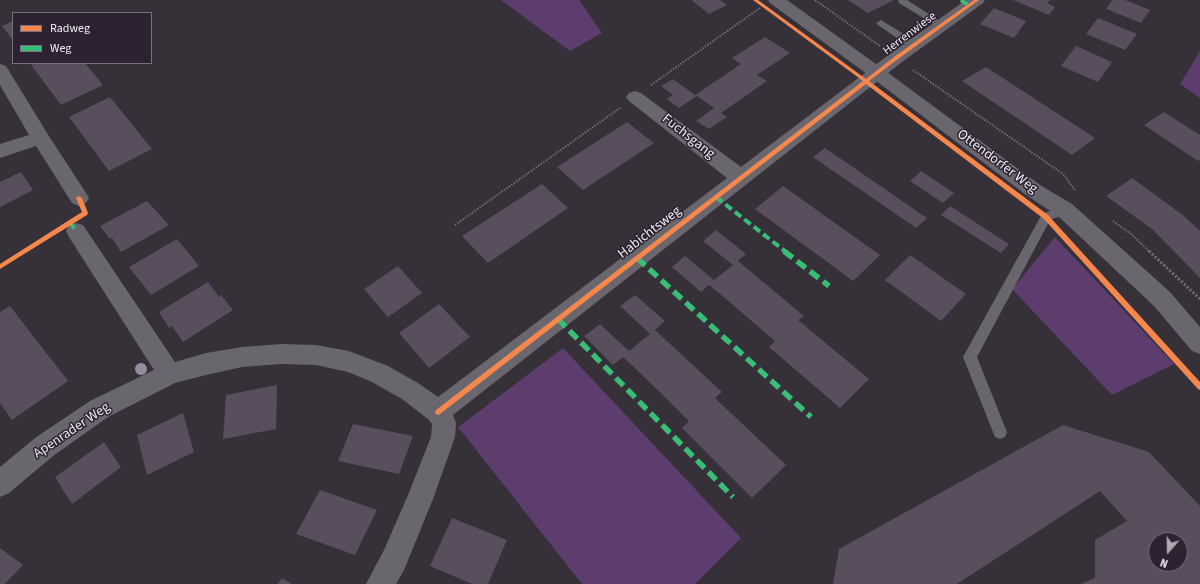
<!DOCTYPE html>
<style>
body{margin:0}
#map{position:relative;width:1200px;height:584px;overflow:hidden;background:#363039;font-family:"Source Sans 3",sans-serif}
canvas{display:block}
.legend{position:absolute;left:12px;top:12px;width:140px;height:52px;box-sizing:border-box;background:#2c2232;border:1px solid #7a7280;margin:0;padding:5px 7px;list-style:none;font-size:12px;color:#f0e9f4}
.legend li{display:flex;align-items:center;gap:8px;height:20px}
.legend b{width:20px;border:1px solid #7a7280}
.north{position:absolute;left:1148px;top:532px;width:40px;height:40px;box-sizing:border-box;background:#2c2232;border:1px solid #7a7280;border-radius:50%;rotate:200deg;font-size:11px;font-weight:700;line-height:16px;text-align:center;color:#f0e9f4}
.north::after{content:'';display:block;margin:auto;width:14px;height:18px;background:#afa8b3;clip-path:polygon(50% 0,100% 100%,50% 72%,0 100%)}
</style>
<div id="map">
<canvas width="1200" height="584"></canvas>
<ul class="legend">
<li><b style="height:5px;background:#f5874c"></b>Radweg</li>
<li><b style="height:5px;background:#3abd76"></b>Weg</li>
</ul>
<div class="north">N</div>
</div>
<script>
const c = document.querySelector('canvas').getContext('2d');
c.lineJoin = 'round';
function paint(path, color) {
  c.fillStyle = color;
  c.fill(path, 'evenodd');
}
function poly(rows) {
  const path = new Path2D();
  for (const r of rows) {
    path.moveTo(r[0], r[1]);
    for (let i = 2; i < r.length; i += 2) path.lineTo(r[i], r[i + 1]);
  }
  return path;
}
function strokePath(path, color, width, dash) {
  c.strokeStyle = color;
  c.lineWidth = width;
  c.lineCap = dash ? 'butt' : 'round';
  c.setLineDash(dash || []);
  c.stroke(path);
}
function write(font, color, halo, rows, align = 'center') {
  c.font = font + ' "Source Sans 3",sans-serif';
  c.lineWidth = 3;
  c.setLineDash([]);
  c.textBaseline = 'middle';
  c.strokeStyle = halo;
  c.fillStyle = color;
  for (const [text, x, y, turn = 0] of rows) {
    c.save();
    c.translate(x, y);
    c.rotate((+turn || 0) * Math.PI / 180);
    c.textAlign = isNaN(turn) ? turn : align;
    if (halo) c.strokeText(text, 0, 0);
    c.fillText(text, 0, 0);
    c.restore();
  }
}
paint(poly([
 [501,0,579,0,602,33,570,51],
 [1200,51,1200,98,1180,84],
 [1055,237,1174,364,1112,395,1012,289],
 [563,348,741,538,695,584,582,584,458,427]
]), '#5c3d6e');
paint(poly([
 [691,0,720,0,727,5,709,14],
 [848,0,894,0,868,13],
 [1013,0,1050,0,1047,3,1055,7,1049,15],
 [1112,0,1125,0,1150,10,1141,23,1106,9],
 [994,8,1026,21,1014,38,980,24],
 [1098,18,1137,34,1125,50,1086,34],
 [13,21,13,40,2,26],
 [765,37,790,53,757,75,767,81,721,113,727,117,709,129,696,121,714,108,697,96,679,108,667,99,673,95,661,86,673,79,695,95,741,64,732,58],
 [1076,46,1112,62,1098,82,1061,66],
 [35,63,85,63,103,85,61,105,31,65],
 [986,67,1095,138,1072,155,962,81],
 [110,97,152,149,109,171,69,117],
 [1164,112,1200,135,1200,160,1198,161,1144,125],
 [627,122,654,143,583,190,557,167],
 [825,148,847,163,927,218,916,228,813,157],
 [921,171,954,193,943,203,910,181],
 [21,172,33,190,0,207,0,182],
 [1132,178,1183,215,1200,231,1200,278,1152,229,1106,196],
 [542,184,568,208,488,263,462,236],
 [783,186,863,243,880,255,853,281,755,209],
 [147,201,169,225,121,252,112,238,110,239,100,226],
 [950,206,1009,244,1001,253,941,215],
 [716,230,746,254,738,261,804,316,798,320,869,379,840,408,769,347,775,341,726,299,709,285,701,292,672,267,685,256,714,280,733,265,703,241],
 [177,239,199,266,151,295,129,267],
 [910,255,966,294,941,321,885,280],
 [398,266,422,293,388,317,364,289],
 [208,282,219,297,221,295,233,310,183,342,172,326,169,328,159,312],
 [635,295,665,321,655,330,722,392,715,398,786,465,752,498,682,428,689,421,639,372,623,357,613,365,584,336,600,324,629,351,650,334,620,306],
 [439,304,470,337,429,368,399,333],
 [10,306,68,381,12,420,0,403,0,312],
 [277,385,276,429,223,439,226,395],
 [183,413,194,452,147,475,137,435],
 [353,424,413,436,399,474,338,461],
 [1063,425,1149,452,1200,506,1200,584,1080,584,1095,578,1095,540,1127,521,1100,491,957,584,833,584,839,549],
 [1156,540,1180,540,1180,564,1156,564],
 [104,442,121,467,72,504,55,477],
 [320,490,377,510,355,555,296,534],
 [452,518,507,540,488,584,472,584,430,566],
 [0,548,23,565,5,584,0,584],
 [282,578,291,584,278,584]
]), '#584e5e');
strokePath(poly([
 [815,0,880,46],
 [913,70,1063,174,1075,190],
 [651,85,760,8],
 [1113,221,1131,234,1150,252],
 [455,225,620,108]
]), '#726f74', 2, [1.5, 1.5]);
strokePath(poly([
 [1149,251,1200,299],
 [1090,266,1200,387]
]), '#726f74', 3, [2, 2]);
paint(poly([
 [898,0,907,0,946,25,944,27,938,27,899,3,898,0],
 [881,20,918,43,919,45,918,47,910,47,878,25,876,23,881,20],
 [1065,205,1069,207,1071,210,1069,213,1050,220,977,357,1007,432,1005,437,1000,439,995,437,963,357,1042,214,1065,205]
]), '#6a666d');
paint(poly([
 [966,0,985,0,983,3,902,62,453,415,456,423,455,437,433,499,404,570,396,584,366,584,384,550,408,495,431,437,432,424,429,420,402,399,372,382,348,372,316,365,281,364,242,367,206,375,175,383,108,417,53,456,9,493,0,497,0,467,35,438,90,401,154,370,69,237,66,231,69,225,76,223,83,225,175,362,206,353,242,347,281,344,316,345,349,351,388,366,418,383,438,397,727,178,629,101,626,97,629,93,635,91,641,93,741,167,890,54,966,0],
 [0,64,6,66,47,133,86,193,89,198,86,203,79,206,72,203,36,146,0,158,0,144,29,135,0,85,0,64]
]), '#6a666d');
paint(poly([
 [768,0,787,0,883,69,1040,185,1072,204,1170,292,1200,327,1200,354,1192,351,1154,306,1058,216,1026,195,871,77,770,3,768,0]
]), '#6a666d');
strokePath(poly([
 [961,0,968,5],
 [716,197,786,252],
 [70,222,76,231]
]), '#3abd76', 4, [8, 4]);
strokePath(poly([
 [784,251,829,286],
 [637,258,811,417],
 [558,319,733,497]
]), '#3abd76', 5.5, [11, 5.5]);
paint(poly([
 [753,0,758,0,866,79,894,57,974,0,979,0,898,59,869,81,1048,215,1200,382,1200,390,1198,389,1044,219,866,84,440,414,438,415,436,414,435,412,436,410,863,81,753,0],
 [79,196,82,198,88,213,87,215,0,269,0,264,82,212,76,198,79,196]
]), '#f5874c');
c.fillStyle = '#9789a0';
for (const [x, y] of [
 [141,369]
]) {
  c.beginPath();
  c.arc(x, y, 6, 0, 2 * Math.PI);
  c.fill();
}
write('12px', '#f0e9f4', '#2c2232', [
 ["Herrenwiese",910,34,-37]
]);
write('14px', '#f0e9f4', '#2c2232', [
 ["Fuchsgang",688,137,38],
 ["Ottendorfer Weg",997,162,37],
 ["Habichtsweg",650,233,-38],
 ["Apenrader Weg",72,431,-34]
]);
</script>
